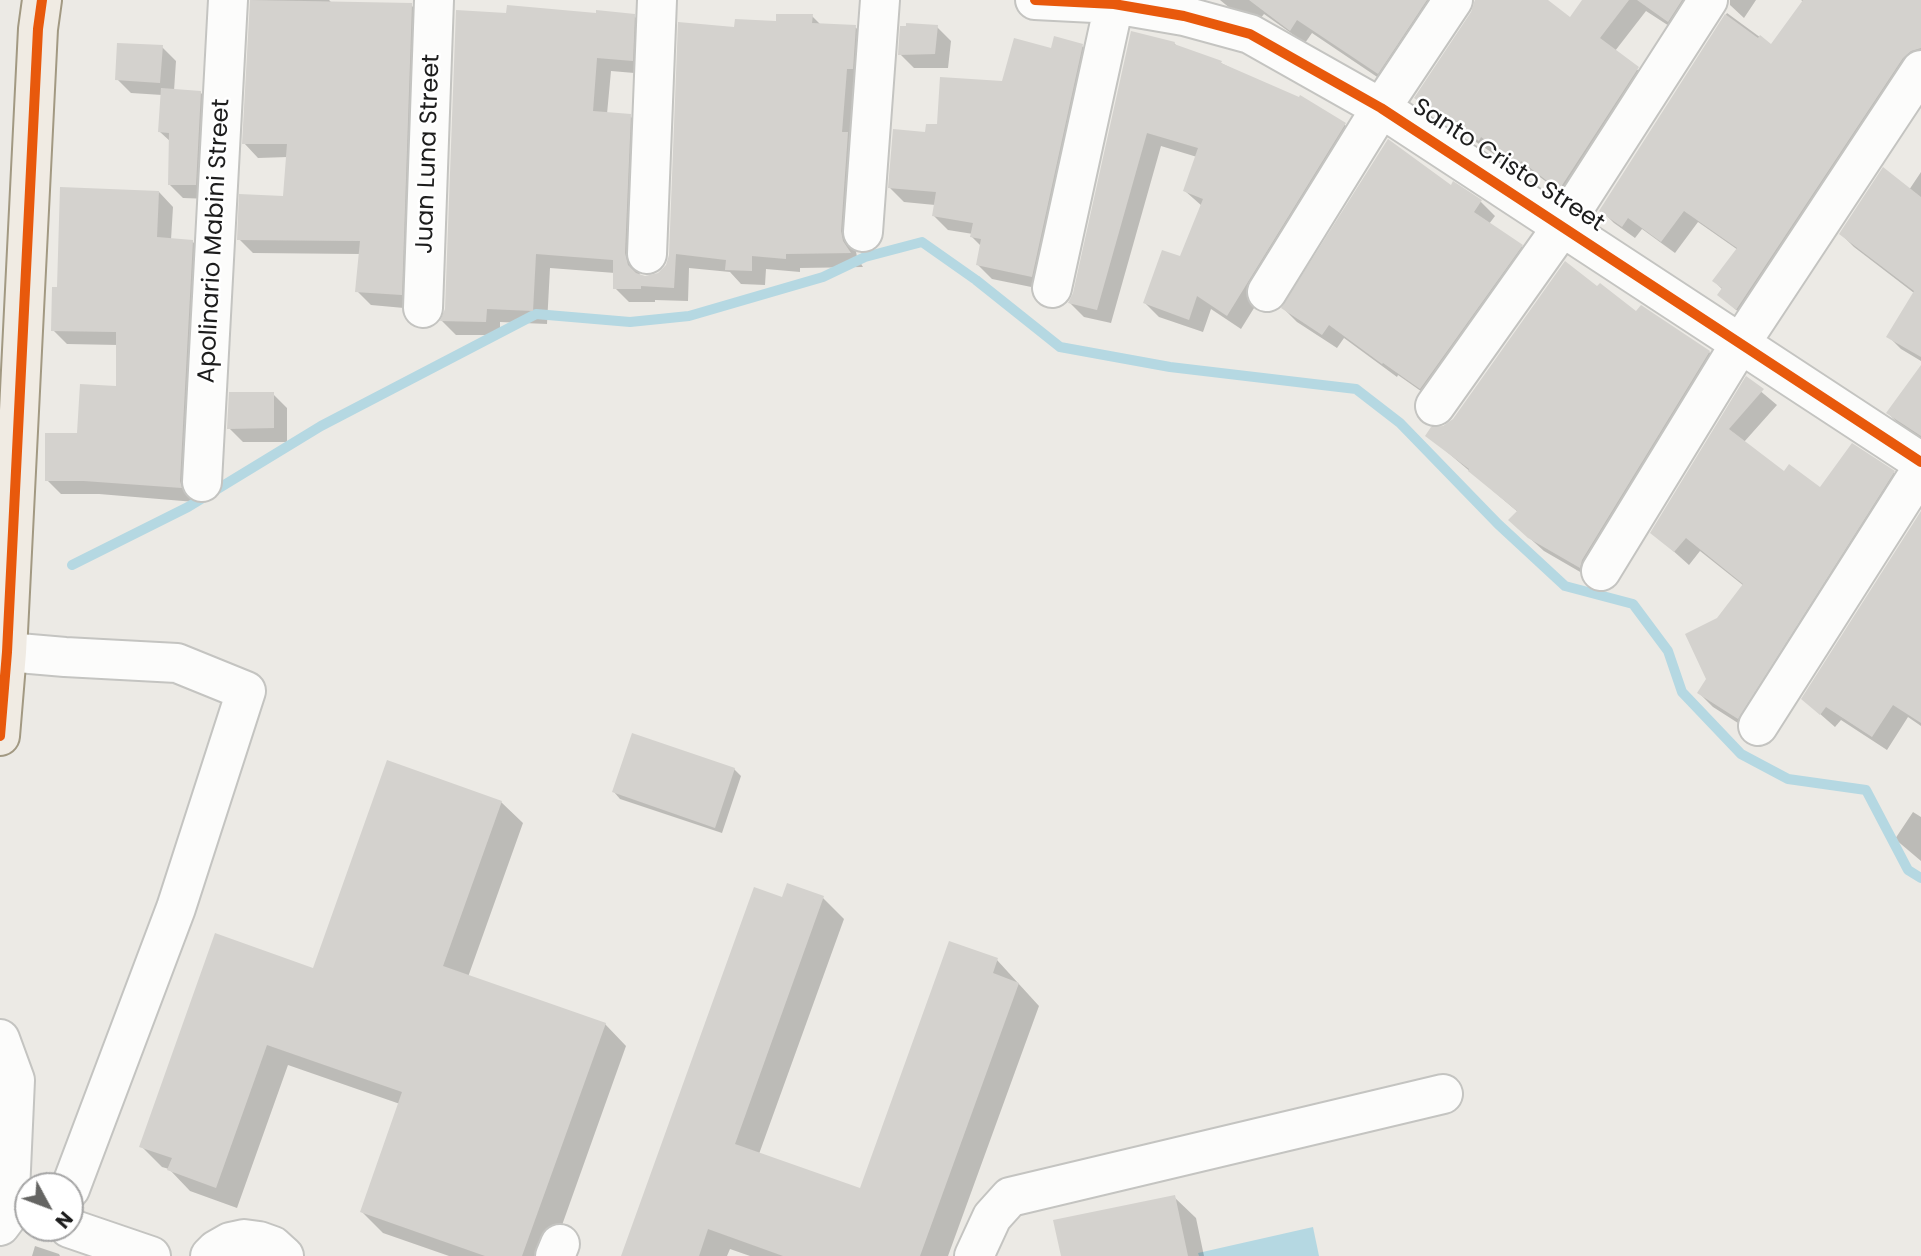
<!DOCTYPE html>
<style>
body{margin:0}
#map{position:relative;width:1921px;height:1256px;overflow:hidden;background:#eceae5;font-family:Poppins,sans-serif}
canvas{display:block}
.north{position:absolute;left:14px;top:1172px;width:70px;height:70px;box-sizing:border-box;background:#fff;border:2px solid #a5a5a5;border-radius:50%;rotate:131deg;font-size:19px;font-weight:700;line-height:28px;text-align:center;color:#1d1d1d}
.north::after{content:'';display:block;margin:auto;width:24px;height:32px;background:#656563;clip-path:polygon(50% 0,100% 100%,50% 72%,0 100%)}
</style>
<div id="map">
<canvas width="1921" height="1256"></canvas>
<div class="north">N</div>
</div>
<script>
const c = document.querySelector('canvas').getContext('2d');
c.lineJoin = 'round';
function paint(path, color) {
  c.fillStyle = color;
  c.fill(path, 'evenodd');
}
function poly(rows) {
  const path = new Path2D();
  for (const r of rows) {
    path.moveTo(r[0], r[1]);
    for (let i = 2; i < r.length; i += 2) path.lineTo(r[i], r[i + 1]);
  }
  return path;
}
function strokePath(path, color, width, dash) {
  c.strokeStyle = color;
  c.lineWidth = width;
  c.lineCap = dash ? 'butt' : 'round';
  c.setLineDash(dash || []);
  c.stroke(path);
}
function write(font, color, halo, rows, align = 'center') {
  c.font = font + ' Poppins,sans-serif';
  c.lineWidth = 5;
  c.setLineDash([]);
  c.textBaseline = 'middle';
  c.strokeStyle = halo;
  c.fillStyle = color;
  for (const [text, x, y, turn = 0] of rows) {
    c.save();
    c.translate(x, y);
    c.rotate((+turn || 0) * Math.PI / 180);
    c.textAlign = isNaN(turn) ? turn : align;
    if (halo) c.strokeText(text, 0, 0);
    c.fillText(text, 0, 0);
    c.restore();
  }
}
paint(poly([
 [1313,1227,1319,1256,1199,1256,1198,1253]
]), '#b5d8e2');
paint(poly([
 [251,0,329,0,334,5,411,5,425,19,415,309,371,305,357,291,360,254,253,253,239,239,284,197,288,157,258,158,244,143],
 [1220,0,1432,0,1392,87,1312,33,1305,43,1264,14,1257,23,1242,18],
 [1475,0,1545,0,1570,19,1584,0,1706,0,1683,35,1646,11,1615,51,1652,82,1574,203,1536,174,1534,178,1496,150,1494,154,1431,112,1416,98,1473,13],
 [1730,0,1756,0,1744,18,1730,5],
 [1801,0,1921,0,1921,66,1750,322,1719,295,1723,290,1714,281,1738,250,1698,222,1675,253,1642,229,1635,238,1614,223,1601,210,1727,13,1772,46,1804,2],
 [507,15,634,16,648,30,646,74,611,71,607,114,630,116,644,130,639,268,640,276,647,278,657,275,667,267,736,29,812,16,821,25,855,27,870,41,855,246,857,257,863,267,800,268,800,272,766,269,765,285,741,284,730,272,689,268,688,301,655,300,655,302,629,302,615,288,615,273,550,268,547,324,500,322,500,335,456,335,442,321,447,309],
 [937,27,951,41,948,68,914,68,900,54],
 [1174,43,1179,48,1221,63,1345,125,1359,139,1241,329,1211,309,1203,332,1159,317,1145,303,1181,258,1202,206,1185,191,1197,157,1161,146,1111,323,1084,317,1070,303],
 [1082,46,1096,60,1046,290,992,279,978,265,981,246,972,237,973,234,948,230,934,216,935,205,904,202,890,188,927,134,1052,50],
 [162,47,176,61,174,91,200,92,215,107,210,199,183,198,169,184,171,142,160,132,162,95,131,93,117,79],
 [1921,172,1921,361,1901,349,1888,336,1914,293,1854,247,1841,234,1909,190],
 [1454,184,1481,202,1495,216,1489,224,1521,246,1535,260,1435,401,1398,375,1397,377,1344,338,1337,348,1297,322,1283,308],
 [159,192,173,207,171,240,192,241,206,256,195,502,99,494,61,494,47,480,79,435,118,388,118,345,67,344,53,330,59,289],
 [1597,289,1636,313,1709,352,1723,366,1594,580,1544,551,1525,534,1518,512,1427,435,1444,428],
 [1921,368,1921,439,1901,426,1888,413],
 [1746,379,1777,405,1744,442,1784,473,1820,490,1893,472,1907,486,1752,732,1713,707,1699,693,1708,679,1718,620,1744,586,1700,551,1689,565,1652,532],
 [273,394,287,408,287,442,243,442,229,428],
 [1921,514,1921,726,1908,717,1887,750,1841,720,1835,727,1803,699],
 [734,769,741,776,722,833,620,799,614,792],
 [501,802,523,823,468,977,605,1024,626,1046,551,1256,449,1256,383,1233,362,1212,400,1104,288,1065,237,1208,190,1191,169,1169,162,1167,141,1146,314,970],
 [1913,812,1921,817,1921,861,1895,839],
 [823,898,844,919,759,1154,861,1191,997,960,1039,1006,948,1256,750,1256,730,1249,727,1256,623,1256,783,899],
 [1174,1197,1196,1218,1204,1256,1063,1256],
 [35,1246,59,1254,60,1256,32,1256]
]), '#0003');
strokePath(poly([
 [72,565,188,507,321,426,536,314,630,322,689,316,823,277,865,257,922,242,976,280,1060,347,1170,367,1356,389,1400,423,1498,524,1565,586,1633,604,1668,651,1682,692,1741,754,1788,779,1866,790,1908,870,1921,878]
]), '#b5d8e2', 10);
paint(poly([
 [250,0,412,3,402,295,355,292,360,241,237,240,239,194,283,196,287,144,242,144],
 [1249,0,1427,0,1378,74,1297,20,1290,31],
 [1475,0,1548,0,1570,17,1582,0,1629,0,1600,38,1639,67,1559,190,1521,161,1519,165,1481,137,1479,141,1414,98,1471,12],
 [1637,0,1682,0,1668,22],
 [1803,0,1921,0,1921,48,1911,51,1903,58,1736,310,1717,295,1722,288,1712,281,1737,248,1684,211,1661,242,1628,218,1622,227,1599,211,1725,14,1758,38,1760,35,1771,44],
 [507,5,596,13,596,10,635,14,633,61,597,58,593,111,631,114,625,253,628,265,636,273,645,276,658,273,666,265,669,255,678,22,734,27,735,19,776,21,776,14,813,14,812,23,856,25,853,69,847,69,842,132,848,132,841,231,843,241,851,253,786,254,786,259,752,256,752,271,725,270,726,260,676,254,674,288,641,286,641,289,613,289,613,260,536,254,533,311,487,309,486,322,440,321,445,309,456,10,506,13],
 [906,23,938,25,935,54,898,55,900,26,906,26],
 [1131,31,1175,42,1174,44,1222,61,1221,63,1299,97,1300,95,1346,123,1227,316,1197,296,1189,320,1143,303,1162,250,1180,256,1203,199,1183,191,1198,148,1147,133,1097,310,1068,303,1073,293],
 [1054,36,1083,44,1032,277,976,265,981,239,970,237,973,223,932,216,936,192,888,188,893,129,925,132,926,124,937,124,940,77,1002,81,1014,38,1051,48],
 [117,43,163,45,160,83,115,80],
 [161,88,201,91,196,185,168,185,169,133,158,132],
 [1388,139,1451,185,1453,181,1482,200,1474,212,1523,245,1420,389,1383,363,1382,364,1329,325,1322,335,1281,308],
 [1883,167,1921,197,1921,357,1886,337,1914,291,1839,234],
 [60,187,159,191,157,237,193,240,180,481,182,488,84,481,45,481,45,433,77,433,80,384,116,386,116,332,51,331,52,287,57,287],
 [1565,261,1597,286,1600,283,1636,311,1641,305,1710,351,1582,560,1580,568,1528,538,1508,520,1517,511,1468,471,1469,469,1425,436,1431,427,1443,426,1453,419],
 [1921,365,1921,436,1886,413],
 [1746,376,1764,389,1729,429,1784,471,1789,464,1820,487,1852,443,1895,471,1738,719,1697,693,1706,679,1685,634,1717,618,1743,584,1686,538,1674,552,1650,533],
 [229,392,274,392,274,428,227,429],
 [1921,511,1921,723,1893,705,1872,737,1826,707,1820,715,1801,699],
 [632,733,735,768,715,828,612,792],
 [387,760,502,801,443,966,606,1023,522,1256,485,1256,360,1212,402,1092,267,1045,216,1188,167,1170,172,1158,139,1147,215,933,313,968],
 [787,883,824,896,735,1144,860,1188,949,941,998,958,993,973,1019,983,920,1256,783,1256,708,1229,699,1256,621,1256,754,887,782,897],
 [1175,1195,1188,1256,1061,1256,1053,1220]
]), '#d4d2ce');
const minor = poly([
 [1035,0,1114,4,1184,16,1250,34,1381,108,1921,462],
 [863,232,880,0],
 [647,254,657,0],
 [1052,288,1114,4],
 [1267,292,1381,108,1453,0],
 [423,308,434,0],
 [1435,406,1562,227,1708,0],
 [202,482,228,0],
 [1601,571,1740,344,1921,70],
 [7,652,65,657,177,663,246,691,176,908,70,1189],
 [1758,726,1921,470],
 [0,1039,15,1080,9,1214,0,1226],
 [69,1228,151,1256],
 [210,1256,216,1250,230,1242,244,1239,259,1241,273,1246,284,1256],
 [555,1256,560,1244],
 [974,1256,992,1217,1010,1197,1443,1094]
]);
const major = poly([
 [0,736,7,652,38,29,42,0]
]);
strokePath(minor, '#c4c4c1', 42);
strokePath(major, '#a29982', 42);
strokePath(minor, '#fcfcfb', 38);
strokePath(major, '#f0ebe3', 38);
strokePath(poly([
 [1035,0,1114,4,1184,16,1250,34,1381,108,1921,462],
 [0,736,7,652,38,29,42,0]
]), '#e8590c', 10);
write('24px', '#1d1d1d', '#fff', [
 ["Juan Luna Street",429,154,-88],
 ["Santo Cristo Street",1508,166,33],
 ["Apolinario Mabini Street",215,241,-87]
]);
</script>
